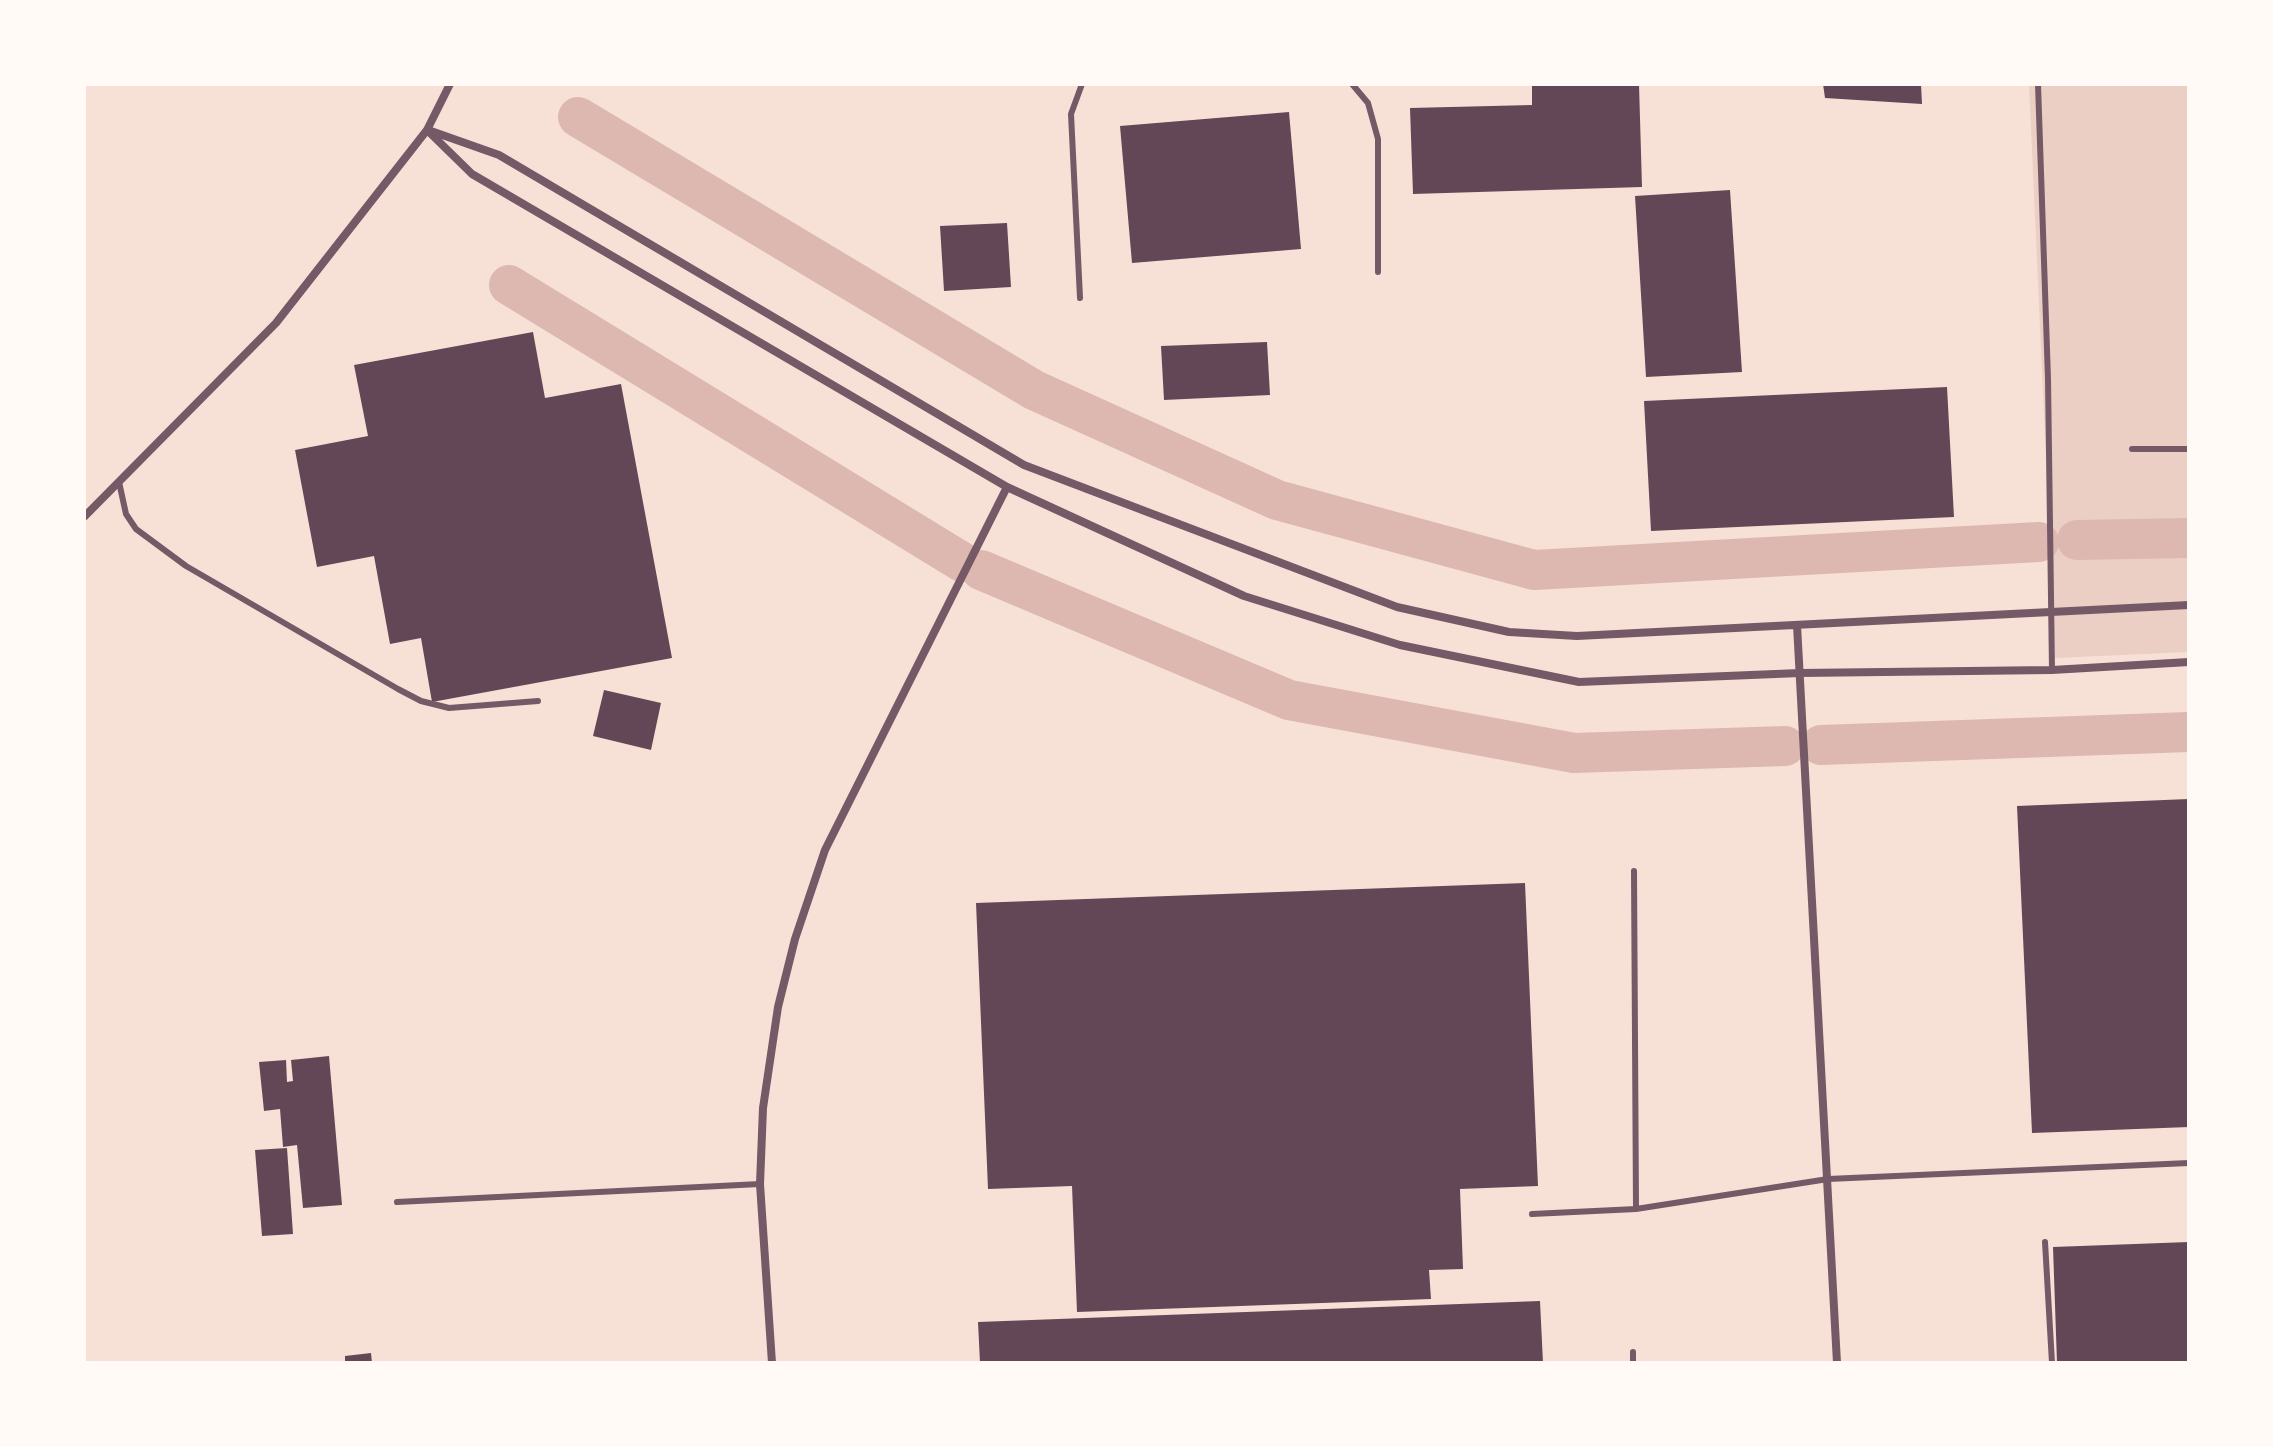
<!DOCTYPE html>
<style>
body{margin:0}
#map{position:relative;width:2273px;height:1447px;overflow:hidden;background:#f7e1d7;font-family:"Nunito Sans",sans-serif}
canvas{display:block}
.frame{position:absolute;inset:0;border:86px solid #fffaf5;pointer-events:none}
</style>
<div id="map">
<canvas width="2273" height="1447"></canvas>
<div class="frame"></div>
</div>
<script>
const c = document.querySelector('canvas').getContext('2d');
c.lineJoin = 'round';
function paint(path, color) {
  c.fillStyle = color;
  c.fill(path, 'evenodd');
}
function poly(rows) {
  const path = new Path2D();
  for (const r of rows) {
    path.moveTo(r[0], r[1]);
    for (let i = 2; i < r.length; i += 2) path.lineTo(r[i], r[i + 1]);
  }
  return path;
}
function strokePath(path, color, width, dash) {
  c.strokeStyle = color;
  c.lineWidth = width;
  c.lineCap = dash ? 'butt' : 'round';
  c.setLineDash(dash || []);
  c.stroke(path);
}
paint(poly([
 [2029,84,2189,84,2189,652,2055,658]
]), '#ebcfc5');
strokePath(poly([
 [578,117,1034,390,1277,500,1534,570,2039,542],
 [509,285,962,562],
 [2077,540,2189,538],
 [981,570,1289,700,1574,753,1785,746],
 [1821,745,2189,732]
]), '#dcb8b0', 40);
paint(poly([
 [1532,84,1639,84,1642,187,1413,194,1410,108,1532,105],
 [1823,84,1921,84,1922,104,1825,98],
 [1289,112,1301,249,1132,263,1120,126],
 [1730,190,1742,372,1646,377,1635,196],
 [1007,223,1011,287,944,291,940,226],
 [533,332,545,398,621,384,672,658,432,702,421,638,390,644,374,556,317,567,295,450,368,436,354,365],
 [1267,342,1270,395,1164,400,1161,346],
 [1947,387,1954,517,1651,531,1644,401],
 [604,690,661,703,651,750,593,736],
 [2189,799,2189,1127,2032,1133,2017,806],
 [1525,883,1538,1186,1460,1189,1463,1269,1429,1270,1431,1299,1077,1312,1072,1186,988,1189,976,903],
 [329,1056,342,1205,303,1208,297,1145,283,1147,280,1109,264,1111,259,1062,286,1060,287,1082,293,1081,291,1060],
 [287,1148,293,1234,262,1236,255,1150],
 [2189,1242,2189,1363,2057,1363,2053,1247],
 [1540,1301,1543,1363,980,1363,978,1322],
 [371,1353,372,1363,345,1363,345,1356]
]), '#644757');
strokePath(poly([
 [1352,84,1368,103,1378,139,1378,272],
 [2038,84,2048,379,2052,670],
 [1080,298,1071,114,1082,84],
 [2132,449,2189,449],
 [119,482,126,514,136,529,186,566,398,689,421,701,449,708,538,701],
 [1634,871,1636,1209],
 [397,1202,760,1184],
 [1532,1214,1636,1209,1828,1179,2189,1163],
 [2045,1242,2052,1363],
 [1633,1352,1633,1363]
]), '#755966', 6);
strokePath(poly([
 [427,130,472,174,1007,487,1244,596,1400,645,1579,682,1800,673,2052,670,2189,662],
 [431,131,499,155,1024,465,1397,607,1509,632,1577,636,2189,605],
 [84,517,276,323,427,130,450,84],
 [1797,625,1837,1363],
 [772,1363,760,1184,763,1108,778,1007,795,939,825,850,1007,487]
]), '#755966', 8);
</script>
